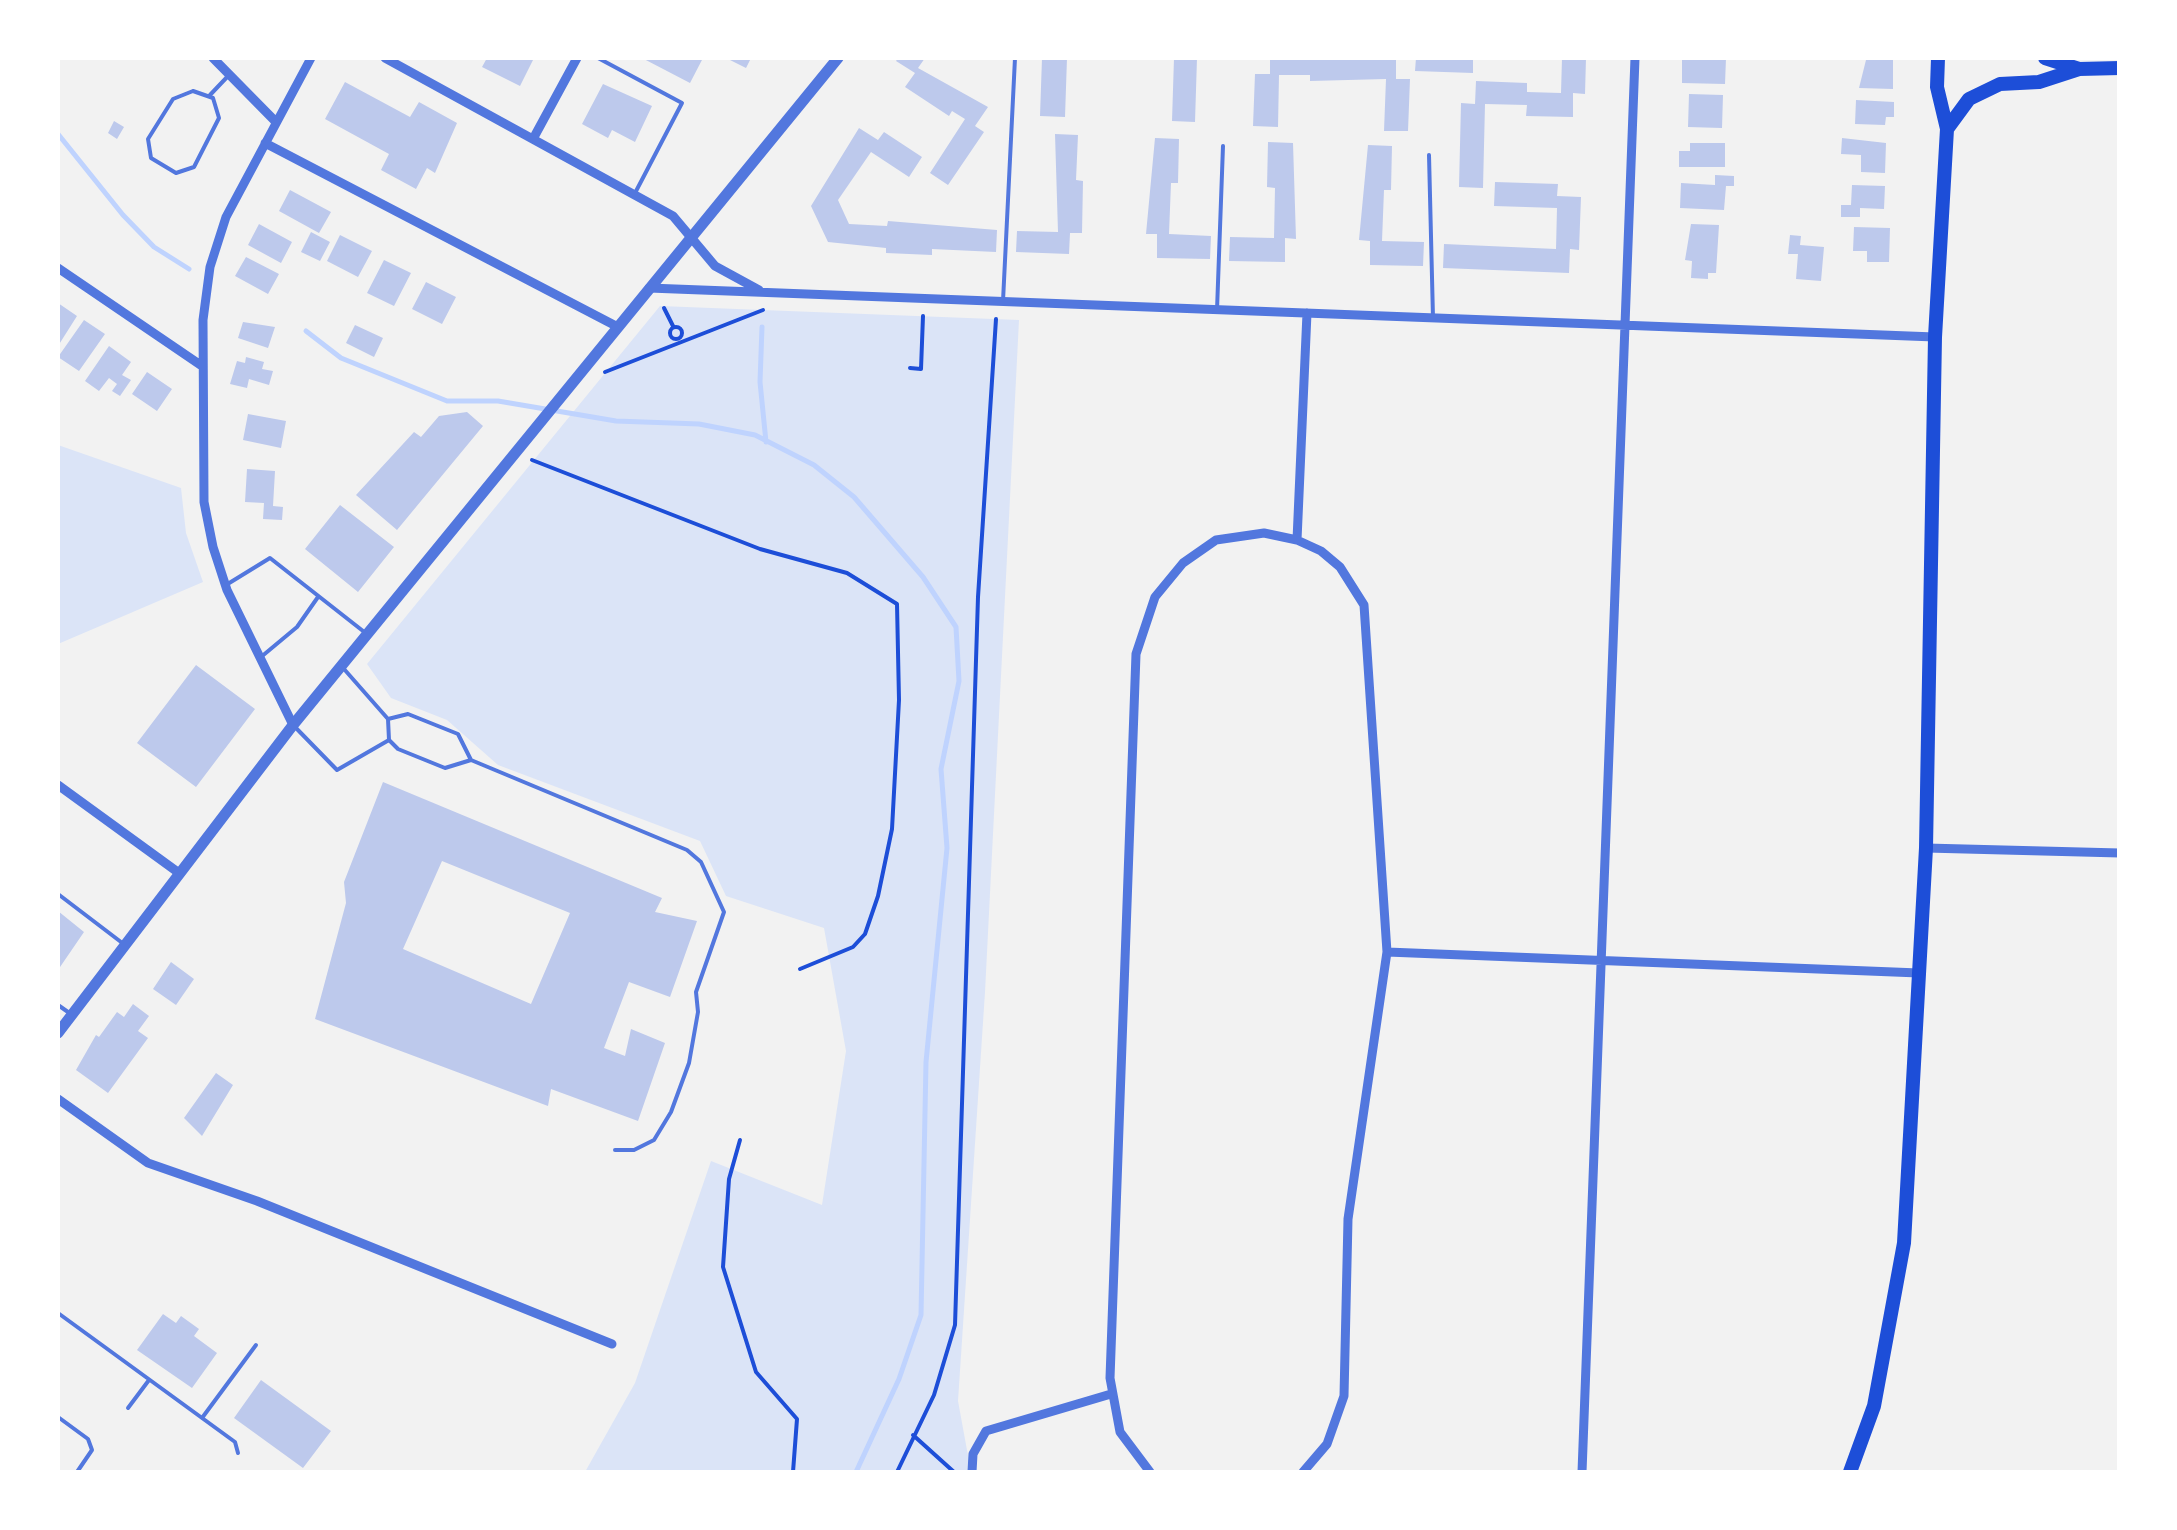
<!DOCTYPE html>
<style>
body{margin:0}
#map{position:relative;width:2177px;height:1530px;overflow:hidden;background:#f2f2f2;font-family:Cabin,sans-serif}
canvas{display:block}
.frame{position:absolute;inset:0;border:60px solid #fff;pointer-events:none}
</style>
<div id="map">
<canvas width="2177" height="1530"></canvas>
<div class="frame"></div>
</div>
<script>
const c = document.querySelector('canvas').getContext('2d');
c.lineJoin = 'round';
function paint(path, color) {
  c.fillStyle = color;
  c.fill(path, 'evenodd');
}
function poly(rows) {
  const path = new Path2D();
  for (const r of rows) {
    if (r.length === 3) {
      path.moveTo(r[0] + r[2], r[1]);
      path.arc(r[0], r[1], r[2], 0, 2 * Math.PI);
      continue;
    }
    path.moveTo(r[0], r[1]);
    for (let i = 2; i < r.length; i += 2) path.lineTo(r[i], r[i + 1]);
  }
  return path;
}
function strokePath(path, color, width, dash) {
  c.strokeStyle = color;
  c.lineWidth = width;
  c.lineCap = dash ? 'butt' : 'round';
  c.setLineDash(dash || []);
  c.stroke(path);
}
paint(poly([
 [660,306,1019,320,985,992,958,1401,971,1472,585,1472,635,1383,711,1161,822,1205,846,1051,824,928,726,896,700,841,498,765,447,720,391,698,367,664],
 [58,445,181,488,186,533,203,582,58,644]
]), '#dbe4f7');
strokePath(poly([
 [58,134,123,215,154,247,189,269],
 [762,327,760,382,766,442],
 [306,331,341,358,447,401,498,401,616,421,699,424,755,435,814,465,854,497,923,577,956,627,959,681,941,769,947,848,926,1062,921,1315,899,1379,856,1472]
]), '#bfd3fe', 5);
paint(poly([
 [487,58,534,58,520,86,482,67],
 [642,58,703,58,690,83],
 [726,58,751,58,746,68],
 [898,58,925,58,918,68,988,107,975,126,984,132,948,185,930,173,965,119,952,111,949,116,905,87,915,73,896,61],
 [1042,58,1067,58,1065,117,1040,116],
 [1174,58,1197,58,1195,122,1172,121],
 [1270,58,1396,58,1396,79,1410,79,1408,131,1384,131,1386,79,1310,81,1310,75,1279,75,1278,127,1253,126,1255,74,1270,74],
 [1416,58,1473,58,1473,73,1415,71],
 [1562,58,1586,58,1585,94,1573,93,1573,117,1526,116,1527,105,1485,104,1483,188,1459,187,1461,103,1475,104,1476,81,1527,83,1527,92,1561,93],
 [1682,58,1726,58,1725,84,1682,83],
 [1866,60,1893,60,1893,89,1859,88],
 [345,82,410,117,419,102,457,123,435,173,427,168,416,189,381,170,389,154,325,119],
 [603,84,652,106,635,142,612,130,608,138,582,124],
 [1689,94,1723,95,1722,128,1688,127],
 [1856,100,1894,102,1894,117,1886,117,1885,125,1855,124],
 [114,121,124,127,117,139,108,133],
 [859,128,878,140,884,132,922,157,909,177,871,152,838,200,849,224,887,226,888,221,997,230,996,252,932,249,932,255,886,253,886,248,828,242,811,206],
 [1055,134,1078,135,1076,180,1083,181,1082,233,1070,233,1069,254,1016,252,1017,231,1058,232],
 [1155,138,1179,139,1178,183,1171,183,1169,234,1211,236,1210,259,1157,258,1157,234,1146,234],
 [1842,138,1886,143,1885,173,1861,172,1861,155,1841,154],
 [1268,142,1293,143,1296,239,1285,238,1285,262,1229,261,1230,237,1274,238,1275,188,1267,187],
 [1690,143,1725,143,1725,167,1679,167,1679,151,1690,151],
 [1368,145,1392,146,1391,190,1384,190,1382,241,1424,242,1423,266,1370,265,1370,241,1359,240],
 [1715,175,1734,176,1734,186,1726,186,1724,210,1680,208,1681,183,1715,185],
 [1495,182,1558,184,1557,196,1581,197,1579,250,1570,249,1569,273,1443,268,1444,244,1556,249,1557,208,1494,206],
 [1852,185,1885,186,1884,209,1860,208,1860,217,1841,217,1841,205,1851,205],
 [290,190,331,212,319,233,279,211],
 [259,224,292,242,281,263,248,245],
 [1691,224,1719,225,1716,273,1708,273,1708,279,1691,278,1692,261,1685,260],
 [1854,227,1890,228,1889,262,1867,262,1867,251,1853,251],
 [311,232,330,242,320,261,301,252],
 [340,235,372,251,358,277,327,261],
 [1790,235,1801,236,1800,245,1824,247,1821,281,1796,279,1798,254,1788,254],
 [246,257,279,274,268,294,235,276],
 [384,260,411,273,394,306,367,293],
 [426,282,456,297,442,324,412,309],
 [58,303,77,316,58,346],
 [84,320,105,334,79,371,58,357],
 [243,322,275,327,268,348,238,338],
 [355,325,383,338,374,357,346,343],
 [109,346,131,362,122,375,131,380,120,396,112,391,117,384,109,378,99,391,85,381],
 [246,357,264,362,262,369,273,371,269,385,249,379,247,388,230,384,237,361,245,363],
 [147,372,172,389,157,411,132,394],
 [467,412,483,426,397,530,356,495,414,432,421,437,439,416],
 [248,414,286,421,281,448,243,440],
 [247,469,275,471,273,506,283,507,282,520,263,519,264,503,245,502],
 [340,505,394,547,358,592,305,549],
 [196,665,255,709,196,787,137,743],
 [383,782,662,898,655,912,697,921,670,997,629,982,604,1048,625,1056,631,1029,665,1043,638,1121,551,1089,548,1106,315,1019,346,903,344,882],
 [442,861,570,913,531,1004,403,949],
 [58,911,84,932,58,970],
 [171,962,194,979,176,1005,153,989],
 [133,1004,149,1016,138,1031,148,1038,108,1093,76,1070,96,1035,99,1037,117,1012,124,1017],
 [216,1073,233,1085,202,1136,184,1118],
 [163,1314,176,1323,181,1316,199,1329,194,1336,217,1353,192,1388,137,1350],
 [261,1380,331,1431,303,1468,234,1418]
]), '#bdc9ec');
strokePath(poly([
 [664,308,673,326],
 [676,333,6],
 [910,368,921,369,923,316],
 [605,372,763,310],
 [532,460,760,549,847,573,897,604,899,700,892,829,878,896,865,934,853,947,800,969],
 [740,1140,729,1179,723,1267,756,1372,797,1419,793,1472],
 [913,1435,954,1472],
 [897,1472,934,1395,955,1325,978,597,996,319]
]), '#1d4ed8', 4);
strokePath(poly([
 [598,58,682,103,634,195],
 [193,91,213,98,219,118,194,167,176,173,151,158,148,139,173,99,193,91],
 [210,95,229,75],
 [1429,155,1433,318],
 [1003,301,1015,58],
 [1217,310,1223,146],
 [226,585,270,558,363,631],
 [261,657,297,627,318,597],
 [344,669,388,719,389,740,398,749,445,768,471,760,687,850,701,862,724,912,696,992,698,1012,689,1063,671,1112,654,1140,634,1150,615,1150],
 [388,719,408,714,458,734,471,760],
 [296,728,337,770,389,740],
 [58,894,121,942],
 [58,1005,68,1012],
 [58,1313,235,1442,238,1453],
 [128,1408,149,1380],
 [58,1417,88,1439,92,1450,77,1472],
 [202,1418,256,1345]
]), '#5277de', 4);
strokePath(poly([
 [213,58,275,121],
 [385,58,673,216,715,266,759,290],
 [533,139,577,58],
 [265,143,616,326],
 [58,268,202,366],
 [649,288,1935,337],
 [1297,540,1307,313],
 [293,725,227,590,213,547,204,502,203,320,210,267,226,217,311,58],
 [58,785,179,873],
 [1926,848,2120,853],
 [1387,952,1919,973],
 [58,1099,148,1163,257,1201,612,1344],
 [972,1472,973,1454,986,1431,1111,1394],
 [1150,1472,1120,1432,1110,1378,1136,654,1155,597,1183,563,1216,540,1264,533,1297,540,1321,551,1340,567,1364,605,1387,952,1348,1219,1344,1396,1327,1444,1303,1472],
 [1582,1472,1635,58]
]), '#5277de', 9);
strokePath(poly([
 [58,1033,293,725,838,58]
]), '#5277de', 11);
strokePath(poly([
 [2045,58,2079,69,2120,68],
 [1947,129,1969,99,2000,84,2039,82,2079,69],
 [1850,1472,1874,1406,1904,1243,1926,848,1935,337,1947,129,1937,87,1938,58]
]), '#1d4ed8', 14);
</script>
